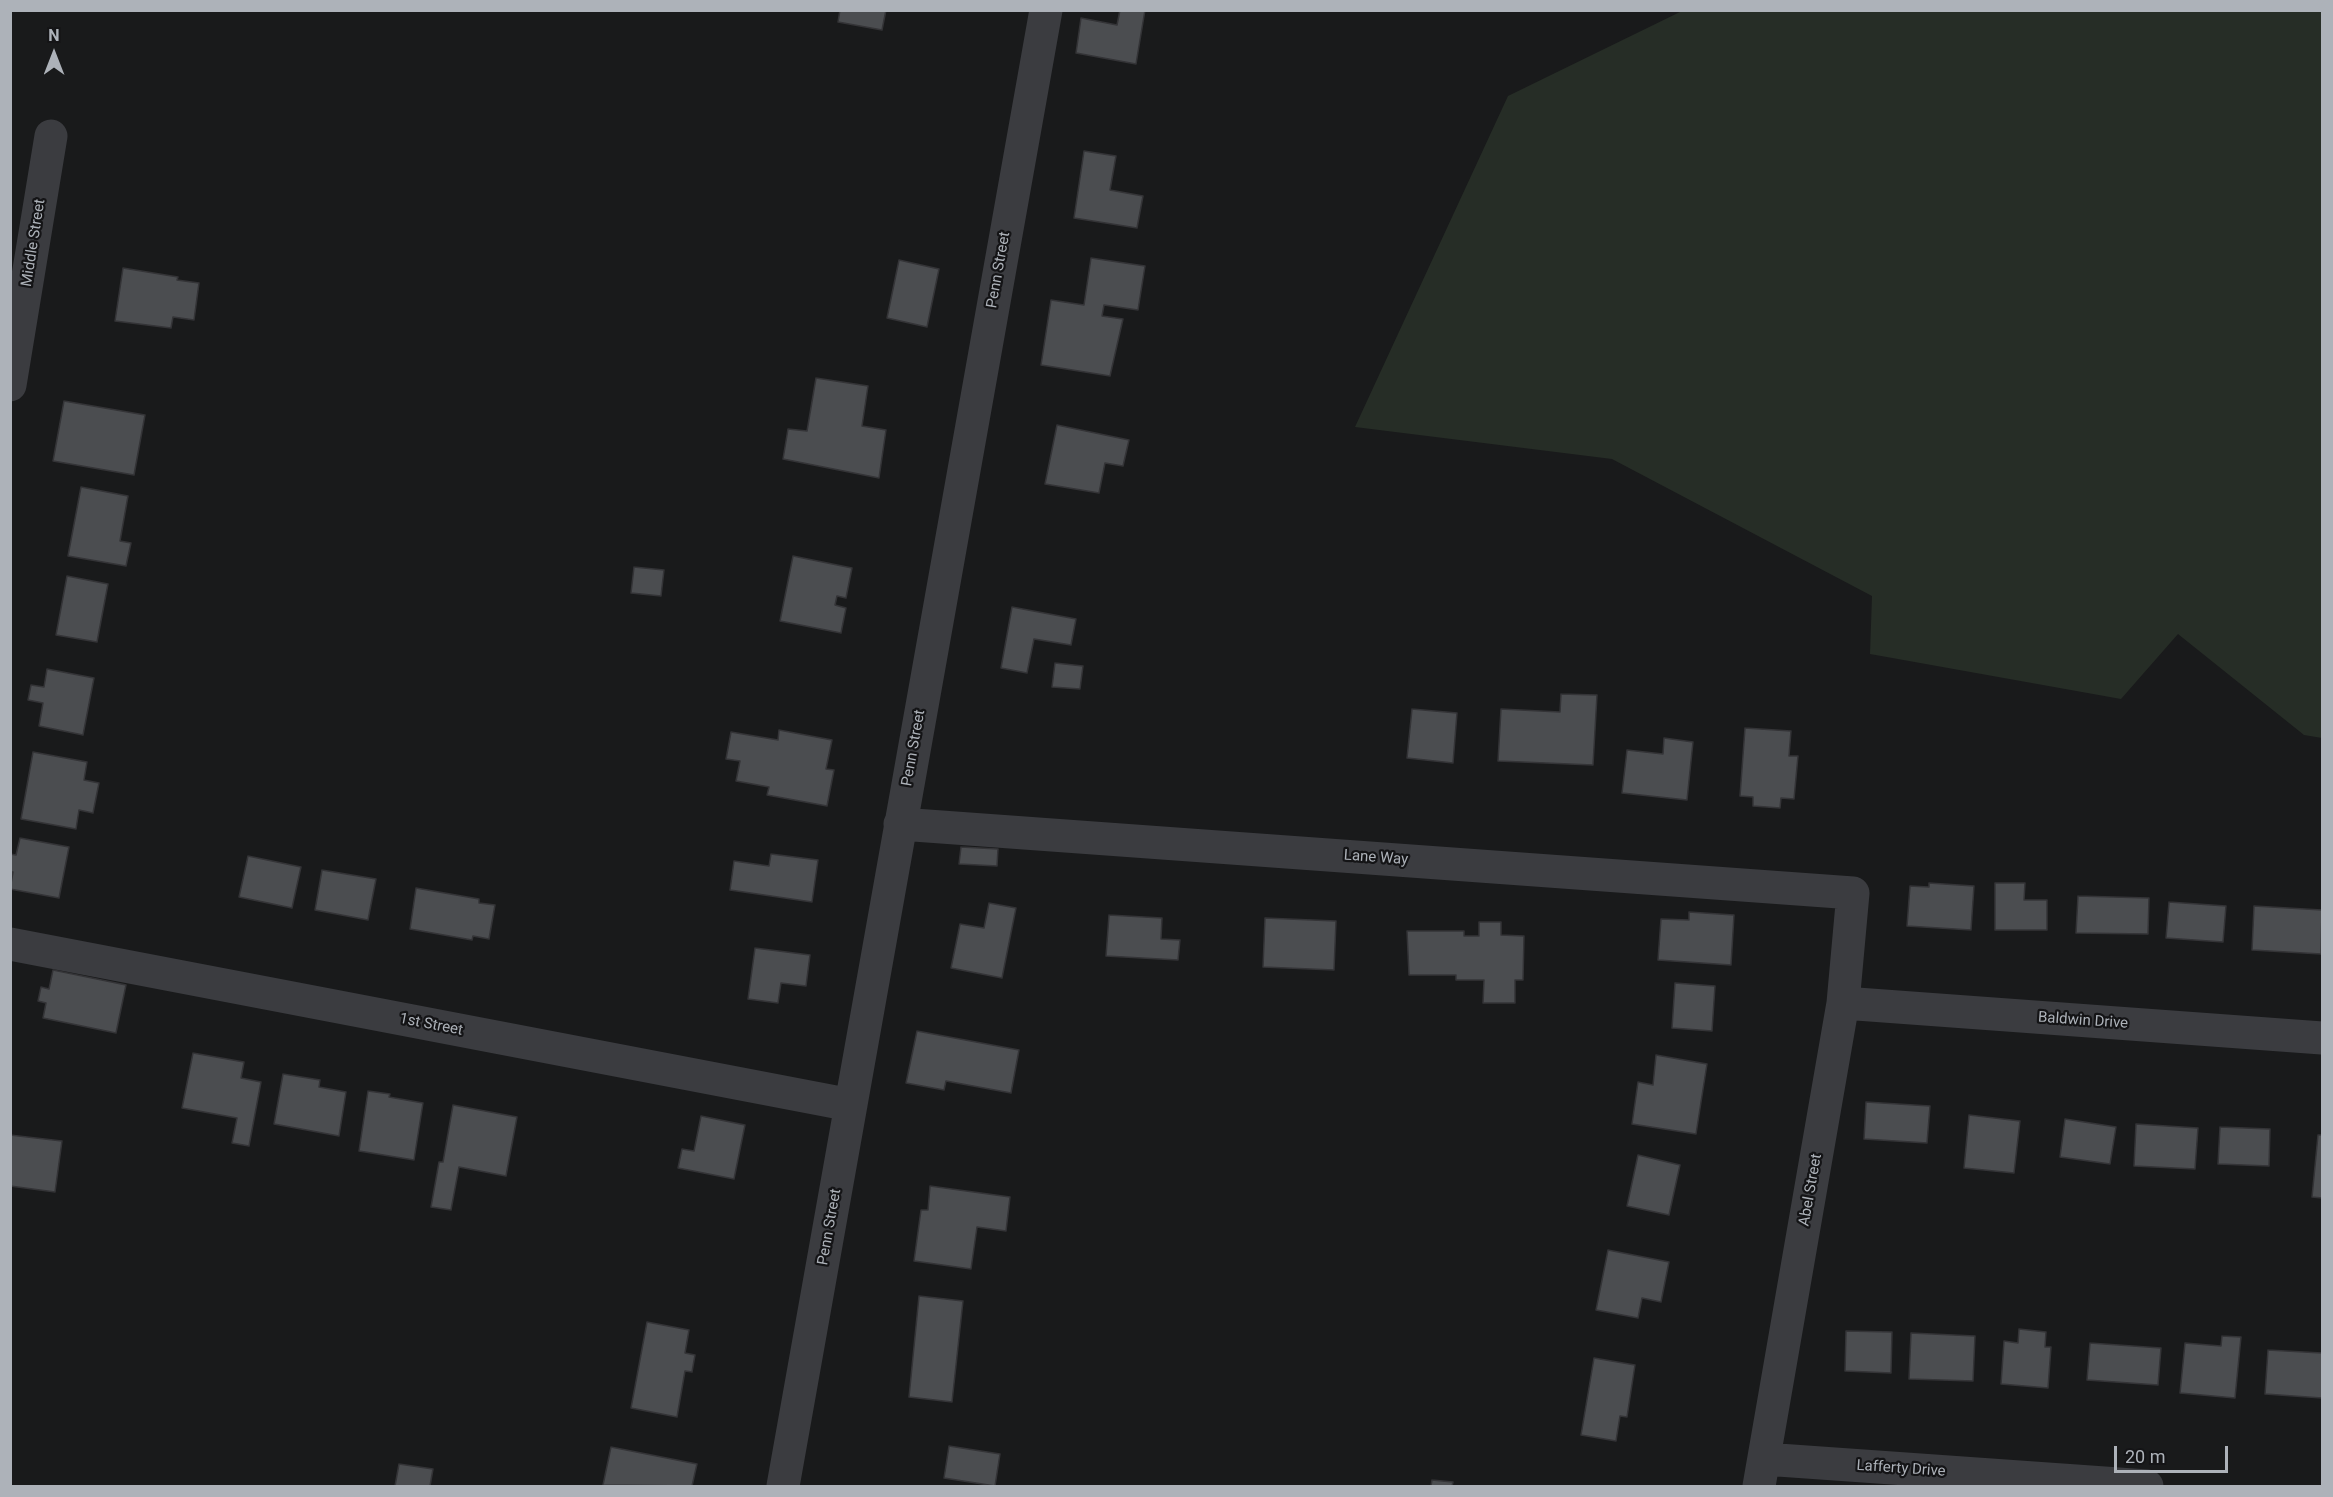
<!DOCTYPE html>
<style>
body{margin:0}
#map{position:relative;width:2333px;height:1497px;overflow:hidden;background:#191a1b;font-family:Roboto,sans-serif}
canvas{display:block}
.frame{position:absolute;inset:0;border:12px solid #adb2b9;pointer-events:none}
.north{position:absolute;left:24px;top:24px;width:60px;height:60px;-webkit-text-stroke:4px #141416;paint-order:stroke;rotate:0deg;font-size:16px;font-weight:700;line-height:24px;text-align:center;color:#adb2b9}
.north::after{content:'';display:block;margin:auto;width:21px;height:27px;background:#adb2b9;clip-path:polygon(50% 0,100% 100%,50% 72%,0 100%)}
.scale{position:absolute;left:2114px;top:1446px;width:114px;height:27px;box-sizing:border-box;border:3px solid #adb2b9;border-top:0;padding-left:8px;font-size:18px;line-height:21px;white-space:nowrap;color:#adb2b9;-webkit-text-stroke:4px #141416;paint-order:stroke}
</style>
<div id="map">
<canvas width="2333" height="1497"></canvas>
<div class="frame"></div>
<div class="north">N</div>
<div class="scale">20 m</div>
</div>
<script>
const c = document.querySelector('canvas').getContext('2d');
c.lineJoin = 'round';
function paint(path, color) {
  c.fillStyle = color;
  c.fill(path, 'evenodd');
}
function poly(rows) {
  const path = new Path2D();
  for (const r of rows) {
    path.moveTo(r[0], r[1]);
    for (let i = 2; i < r.length; i += 2) path.lineTo(r[i], r[i + 1]);
  }
  return path;
}
function strokePath(path, color, width, dash) {
  c.strokeStyle = color;
  c.lineWidth = width;
  c.lineCap = dash ? 'butt' : 'round';
  c.setLineDash(dash || []);
  c.stroke(path);
}
function write(font, color, halo, rows, align = 'center') {
  c.font = font + ' Roboto,sans-serif';
  c.lineWidth = 4.5;
  c.setLineDash([]);
  c.textBaseline = 'middle';
  c.strokeStyle = halo;
  c.fillStyle = color;
  for (const [text, x, y, turn = 0] of rows) {
    c.save();
    c.translate(x, y);
    c.rotate((+turn || 0) * Math.PI / 180);
    c.textAlign = isNaN(turn) ? turn : align;
    if (halo) c.strokeText(text, 0, 0);
    c.fillText(text, 0, 0);
    c.restore();
  }
}
paint(poly([
 [1682,11,2322,11,2322,738,2304,735,2178,634,2121,699,1870,654,1872,596,1612,459,1355,427,1508,96]
]), '#262d26');
const building = poly([
 [840,10,886,10,882,30,838,22,840,10],
 [1120,10,1145,10,1136,64,1076,53,1081,18,1117,25,1120,10],
 [1084,151,1116,156,1110,190,1143,196,1137,228,1074,218,1084,151],
 [1091,258,1145,266,1138,310,1104,305,1102,316,1123,319,1110,376,1041,365,1051,300,1084,305,1091,258],
 [899,260,939,269,927,327,887,318,899,260],
 [123,268,178,277,177,280,199,283,194,320,173,317,171,328,115,321,123,268],
 [816,378,868,386,862,426,886,430,879,478,783,459,788,429,807,431,816,378],
 [64,401,145,415,134,475,53,461,64,401],
 [1057,425,1129,440,1123,466,1105,463,1099,493,1045,484,1057,425],
 [81,487,128,496,120,541,131,543,126,566,68,556,81,487],
 [793,556,852,568,846,598,837,596,835,605,846,608,841,633,780,621,793,556],
 [634,567,664,570,661,596,631,593,634,567],
 [67,576,108,584,97,642,56,635,67,576],
 [1012,607,1076,619,1071,645,1034,639,1027,673,1001,668,1012,607],
 [1055,663,1083,666,1080,689,1052,687,1055,663],
 [47,669,94,678,83,735,39,726,43,703,28,700,31,685,44,687,47,669],
 [1561,694,1597,695,1593,765,1498,761,1501,709,1560,712,1561,694],
 [1412,709,1457,713,1453,763,1407,758,1412,709],
 [1745,728,1791,731,1789,756,1798,756,1794,799,1781,798,1780,808,1753,806,1753,797,1740,796,1745,728],
 [779,730,832,740,826,769,834,770,827,806,767,795,769,787,736,781,740,761,726,759,731,732,778,740,779,730],
 [1664,738,1693,742,1687,800,1622,793,1627,750,1663,754,1664,738],
 [33,752,87,762,84,780,99,783,93,813,79,810,76,829,21,819,33,752],
 [20,838,69,847,59,898,10,889,13,872,10,872,10,854,16,855,20,838],
 [961,847,998,849,997,866,959,864,961,847],
 [771,854,818,860,812,902,730,890,734,861,769,866,771,854],
 [248,856,301,867,292,908,239,897,248,856],
 [322,870,376,879,368,920,315,910,322,870],
 [1929,883,1974,886,1971,930,1907,926,1910,886,1929,887,1929,883],
 [1995,883,2025,883,2024,900,2047,900,2047,930,1995,930,1995,883],
 [416,888,479,899,479,903,495,905,489,939,473,936,472,940,410,929,416,888],
 [2078,896,2149,898,2148,934,2076,933,2078,896],
 [2169,902,2226,906,2223,942,2166,938,2169,902],
 [989,903,1016,908,1002,978,951,968,960,924,984,928,989,903],
 [2254,906,2322,910,2321,954,2252,950,2254,906],
 [1689,912,1734,915,1731,965,1658,960,1661,919,1689,920,1689,912],
 [1109,915,1162,918,1161,939,1180,940,1178,960,1106,956,1109,915],
 [1265,918,1336,921,1334,970,1263,967,1265,918],
 [1479,922,1501,922,1501,935,1524,936,1523,980,1515,980,1515,1003,1483,1003,1484,980,1456,980,1456,975,1409,975,1407,931,1464,931,1464,936,1479,936,1479,922],
 [755,948,810,955,806,986,781,983,778,1003,748,999,755,948],
 [53,970,126,985,116,1033,43,1018,46,1003,38,1001,41,987,49,989,53,970],
 [1675,983,1715,986,1712,1031,1672,1028,1675,983],
 [917,1031,1019,1050,1011,1093,946,1081,944,1090,906,1083,917,1031],
 [193,1053,244,1062,241,1078,261,1082,249,1146,232,1143,237,1118,182,1108,193,1053],
 [1656,1055,1707,1064,1696,1134,1632,1124,1638,1082,1653,1085,1656,1055],
 [283,1074,320,1080,319,1087,346,1092,339,1136,274,1124,283,1074],
 [368,1091,390,1094,389,1097,423,1103,414,1160,359,1151,368,1091],
 [1866,1102,1930,1106,1927,1143,1864,1139,1866,1102],
 [453,1105,517,1117,506,1176,459,1167,451,1210,431,1207,439,1162,443,1162,453,1105],
 [1969,1115,2020,1121,2014,1173,1964,1168,1969,1115],
 [701,1116,745,1125,734,1179,678,1168,682,1149,694,1151,701,1116],
 [2065,1119,2116,1127,2110,1164,2060,1157,2065,1119],
 [2136,1124,2198,1128,2195,1169,2134,1166,2136,1124],
 [2220,1127,2270,1129,2269,1166,2218,1164,2220,1127],
 [10,1135,62,1141,55,1192,10,1186,10,1135],
 [2318,1135,2322,1135,2322,1198,2312,1197,2318,1135],
 [1638,1155,1680,1165,1669,1215,1627,1206,1638,1155],
 [930,1186,1010,1197,1006,1231,977,1227,971,1269,914,1261,921,1210,928,1210,930,1186],
 [1608,1250,1669,1262,1661,1302,1642,1298,1638,1318,1596,1310,1608,1250],
 [919,1296,963,1301,952,1402,909,1397,919,1296],
 [647,1322,689,1330,685,1353,695,1355,692,1372,685,1371,677,1417,631,1408,647,1322],
 [2019,1329,2046,1332,2045,1347,2051,1347,2048,1388,2001,1384,2004,1341,2018,1343,2019,1329],
 [1846,1331,1892,1332,1891,1373,1845,1371,1846,1331],
 [1911,1333,1975,1336,1973,1381,1909,1379,1911,1333],
 [2222,1336,2241,1337,2235,1398,2180,1393,2185,1343,2221,1346,2222,1336],
 [2090,1343,2161,1348,2158,1385,2087,1380,2090,1343],
 [2268,1350,2322,1353,2322,1398,2265,1394,2268,1350],
 [1594,1358,1635,1365,1627,1417,1620,1416,1616,1441,1581,1435,1594,1358],
 [949,1446,1000,1454,995,1486,944,1478,949,1446],
 [611,1447,697,1464,692,1486,603,1485,611,1447],
 [399,1464,433,1469,430,1486,395,1486,399,1464],
 [1432,1480,1453,1482,1452,1486,1431,1486,1432,1480]
]);
paint(building, '#4b4d50');
strokePath(building, '#343437', 1.5);
strokePath(poly([
 [10,385,51,136],
 [900,824,1853,893,1843,1003,1759,1486],
 [10,944,851,1105],
 [1843,1003,2322,1038],
 [1764,1459,2147,1486],
 [783,1486,1046,10]
]), '#3b3c40', 33);
write('15px', '#adb2b9', '#141416', [
 ["Middle Street",34,243,-81],
 ["Penn Street",999,270,-80],
 ["Penn Street",914,748,-80],
 ["Lane Way",1376,858,4],
 ["Baldwin Drive",2083,1021,4],
 ["1st Street",431,1025,11],
 ["Abel Street",1811,1190,-80],
 ["Penn Street",830,1227,-80],
 ["Lafferty Drive",1901,1469,4]
]);
</script>
